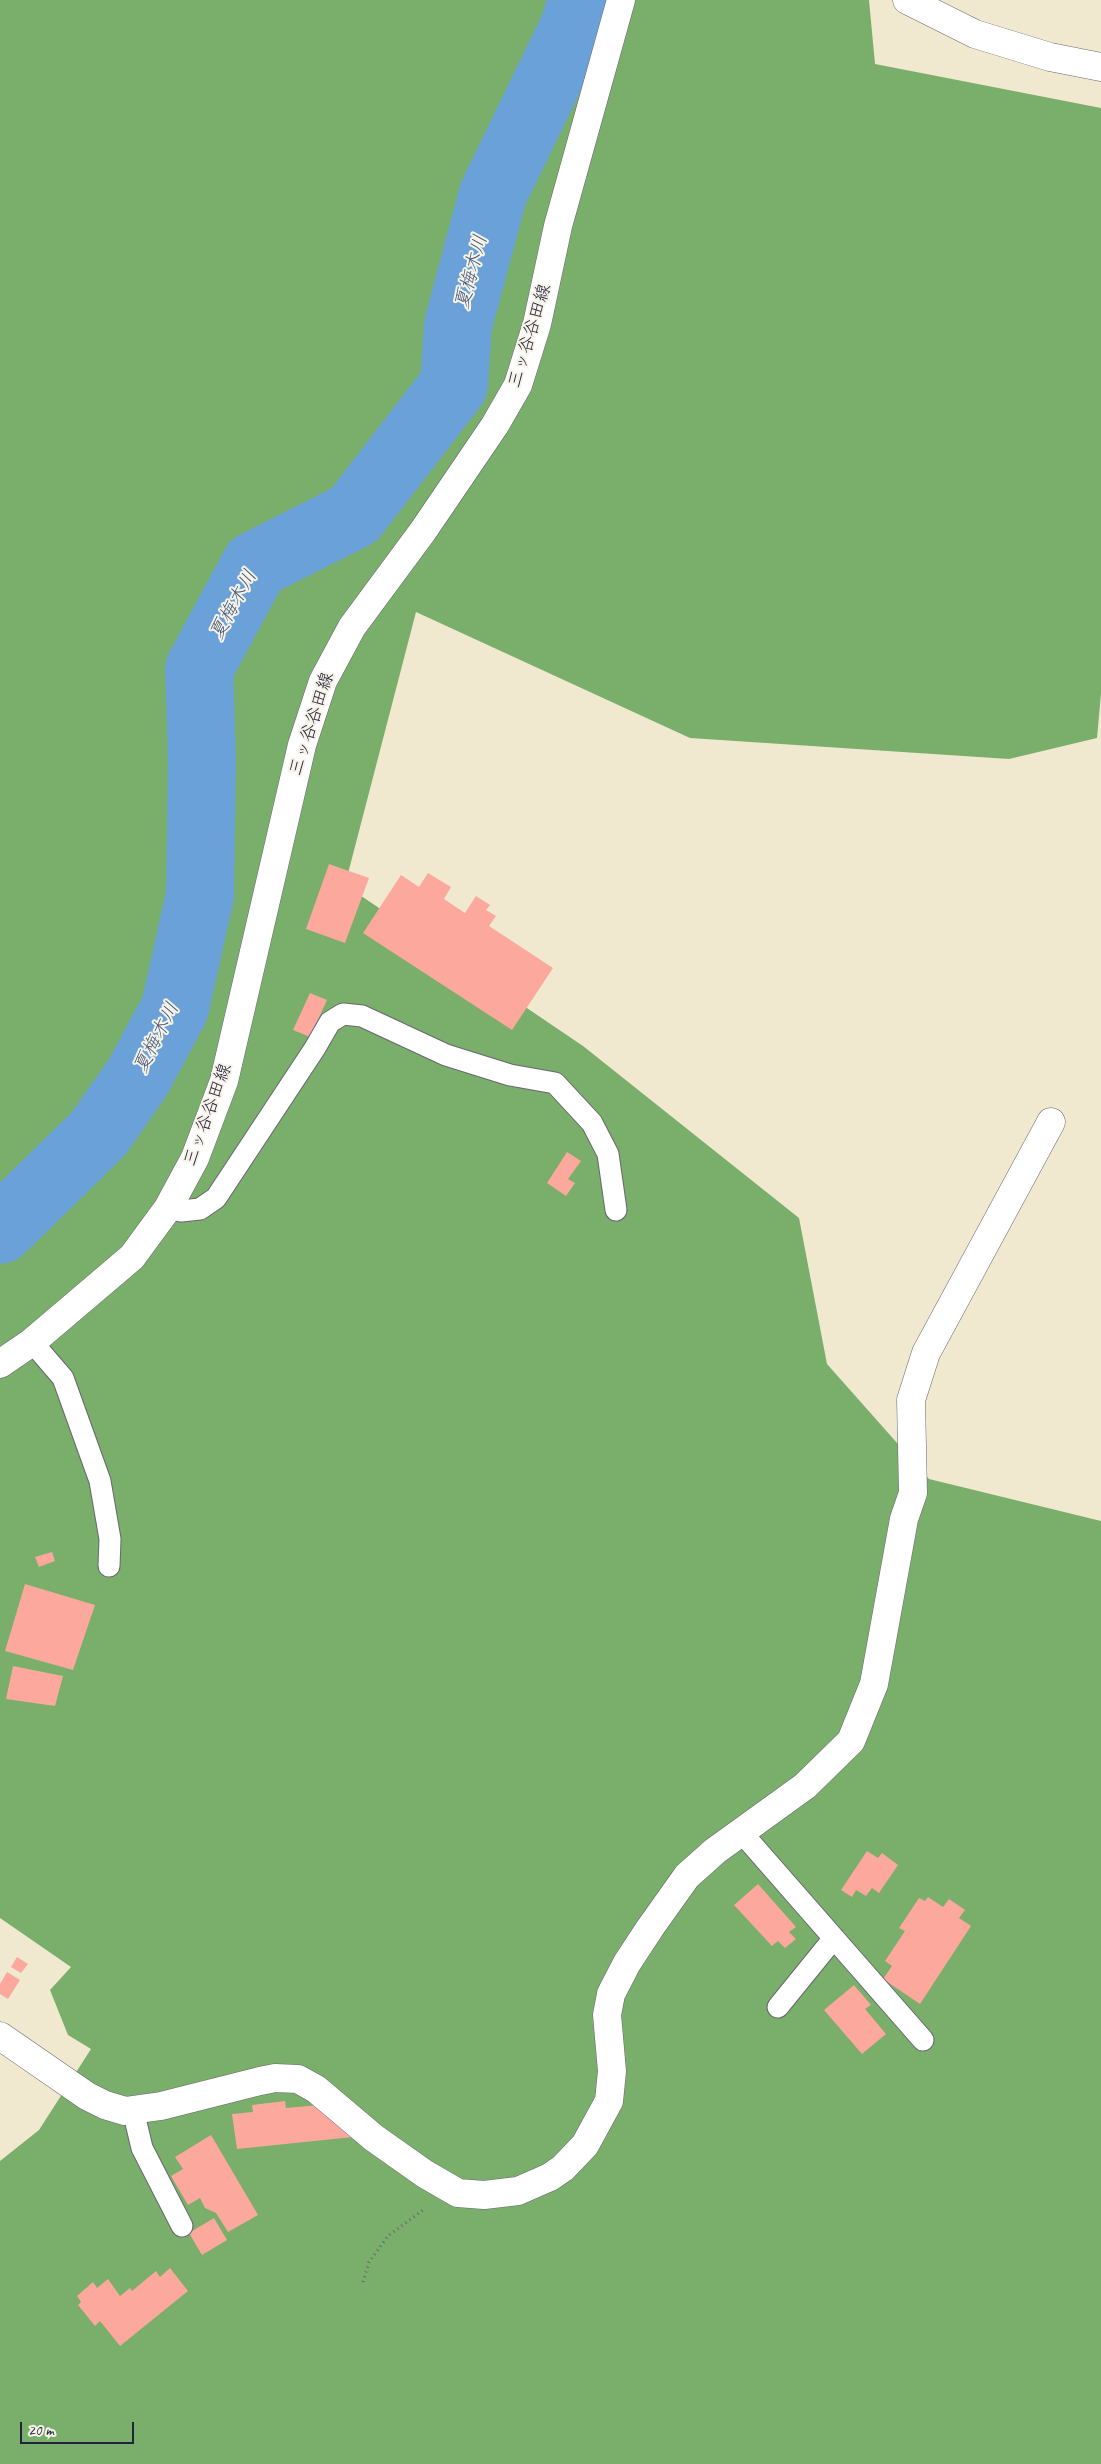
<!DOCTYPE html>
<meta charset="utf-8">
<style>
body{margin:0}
#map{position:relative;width:1101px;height:2464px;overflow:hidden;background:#f1e8d0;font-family:Caveat,sans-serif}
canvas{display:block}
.scale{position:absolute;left:20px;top:2422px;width:114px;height:22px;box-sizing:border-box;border:2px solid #22223b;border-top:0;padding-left:6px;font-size:15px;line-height:18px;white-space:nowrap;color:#22223b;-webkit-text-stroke:4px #f7f3e8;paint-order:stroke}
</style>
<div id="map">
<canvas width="1101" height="2464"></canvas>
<div class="scale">20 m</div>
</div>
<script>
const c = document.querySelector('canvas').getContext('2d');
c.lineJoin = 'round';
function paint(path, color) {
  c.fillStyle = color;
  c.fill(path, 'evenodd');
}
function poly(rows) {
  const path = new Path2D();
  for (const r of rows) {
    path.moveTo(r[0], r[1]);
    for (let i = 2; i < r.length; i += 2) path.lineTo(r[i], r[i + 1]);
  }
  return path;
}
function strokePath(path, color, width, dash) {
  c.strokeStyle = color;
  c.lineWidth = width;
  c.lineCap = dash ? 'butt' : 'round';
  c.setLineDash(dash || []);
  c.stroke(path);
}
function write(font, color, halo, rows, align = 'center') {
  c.font = font + ' Caveat,"Klee One",sans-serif';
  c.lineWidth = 4;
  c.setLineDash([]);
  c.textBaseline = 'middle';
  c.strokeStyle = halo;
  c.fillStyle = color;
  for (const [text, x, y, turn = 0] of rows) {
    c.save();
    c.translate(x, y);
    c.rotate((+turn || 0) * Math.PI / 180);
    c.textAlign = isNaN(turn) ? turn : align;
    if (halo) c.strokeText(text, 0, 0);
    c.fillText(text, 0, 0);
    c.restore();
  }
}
paint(poly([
 [0,0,869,0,875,64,1101,108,1101,693,1097,738,1009,759,690,738,416,612,345,885,583,1046,799,1218,827,1364,929,1479,1101,1521,1101,2464,0,2464,0,2161,39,2130,91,2049,68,2035,50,1990,71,1967,0,1918]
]), '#79ae6b');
strokePath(poly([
 [0,1230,99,1133,138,1077,175,1008,200,895,202,759,199,669,255,565,354,515,454,385,458,325,493,194,574,27,582,0]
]), '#6aa1d8', 68);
paint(poly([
 [329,864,369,878,345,943,306,929],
 [428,873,451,887,444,899,465,913,476,896,490,905,486,910,496,916,489,926,553,968,512,1030,363,933,401,875,419,887],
 [310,993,327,1000,310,1037,293,1030],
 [567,1152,581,1161,568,1179,575,1183,566,1196,547,1183],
 [52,1552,55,1561,39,1567,35,1557],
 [25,1584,95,1605,73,1670,5,1651],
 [13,1666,63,1676,55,1706,6,1699],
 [867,1851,878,1858,882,1853,898,1865,879,1893,872,1888,866,1896,856,1890,852,1897,841,1890],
 [758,1884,796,1927,789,1932,796,1939,785,1948,778,1941,772,1946,734,1905],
 [928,1897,943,1907,949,1899,965,1910,959,1918,971,1926,920,2004,883,1979,892,1966,885,1961,905,1931,899,1928,919,1898,925,1901],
 [17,1957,28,1964,21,1973,11,1967],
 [7,1972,20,1980,8,1999,0,1994,0,1984],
 [854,1985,871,2005,865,2009,886,2034,862,2054,824,2010],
 [285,2101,286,2108,320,2105,353,2137,237,2149,232,2114,253,2112,252,2105],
 [211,2135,258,2215,228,2232,216,2213,205,2208,200,2198,188,2205,171,2176,183,2169,175,2157],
 [214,2218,227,2240,202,2255,189,2233],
 [170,2268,188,2291,120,2346,100,2321,95,2326,78,2305,81,2302,77,2296,93,2282,97,2288,108,2279,120,2296,130,2288,132,2291,156,2271,160,2277]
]), '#fca89d');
const service = poly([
 [168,1208,181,1211,200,1209,216,1198,315,1048,330,1022,343,1014,362,1016,446,1055,510,1075,555,1083,592,1123,608,1154,616,1210],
 [32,1342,63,1378,100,1481,110,1539,109,1566],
 [742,1833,923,2040],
 [778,2007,834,1938],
 [133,2110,142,2148,182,2226]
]);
const minor = poly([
 [0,2036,87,2096,105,2105,125,2111,161,2106,260,2081,275,2078,298,2079,316,2089,374,2138,425,2174,458,2193,484,2195,518,2191,550,2177,563,2168,585,2145,609,2101,612,2071,607,2015,611,1994,627,1963,650,1928,687,1876,715,1851,805,1786,851,1741,874,1684,904,1519,913,1493,911,1400,926,1353,1051,1122]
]);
const tertiary = poly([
 [907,0,975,34,1050,57,1101,67]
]);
const secondary = poly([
 [0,1364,32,1342,132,1257,168,1208,195,1158,224,1081,302,745,323,681,352,627,423,531,495,425,518,385,537,324,558,226,621,0]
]);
strokePath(service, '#6a676f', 23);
strokePath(minor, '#6a676f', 29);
strokePath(tertiary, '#6a676f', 29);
strokePath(secondary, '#6a676f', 29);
strokePath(poly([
 [363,2282,369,2262,388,2236,423,2210]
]), '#6a676f', 3, [1, 4]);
strokePath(service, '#fff', 21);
strokePath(minor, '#fff', 28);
strokePath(tertiary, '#fff', 28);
strokePath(secondary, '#fff', 28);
write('18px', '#22223b', '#f7f3e8', [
 ["三ッ谷谷田線",530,336,-73],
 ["三ッ谷谷田線",312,724,-72],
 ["三ッ谷谷田線",208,1115,-70]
]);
write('italic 19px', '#3f557a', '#f7f3e8', [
 ["夏梅木川",472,272,-75],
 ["夏梅木川",234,605,-61],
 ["夏梅木川",157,1038,-63]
]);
</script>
